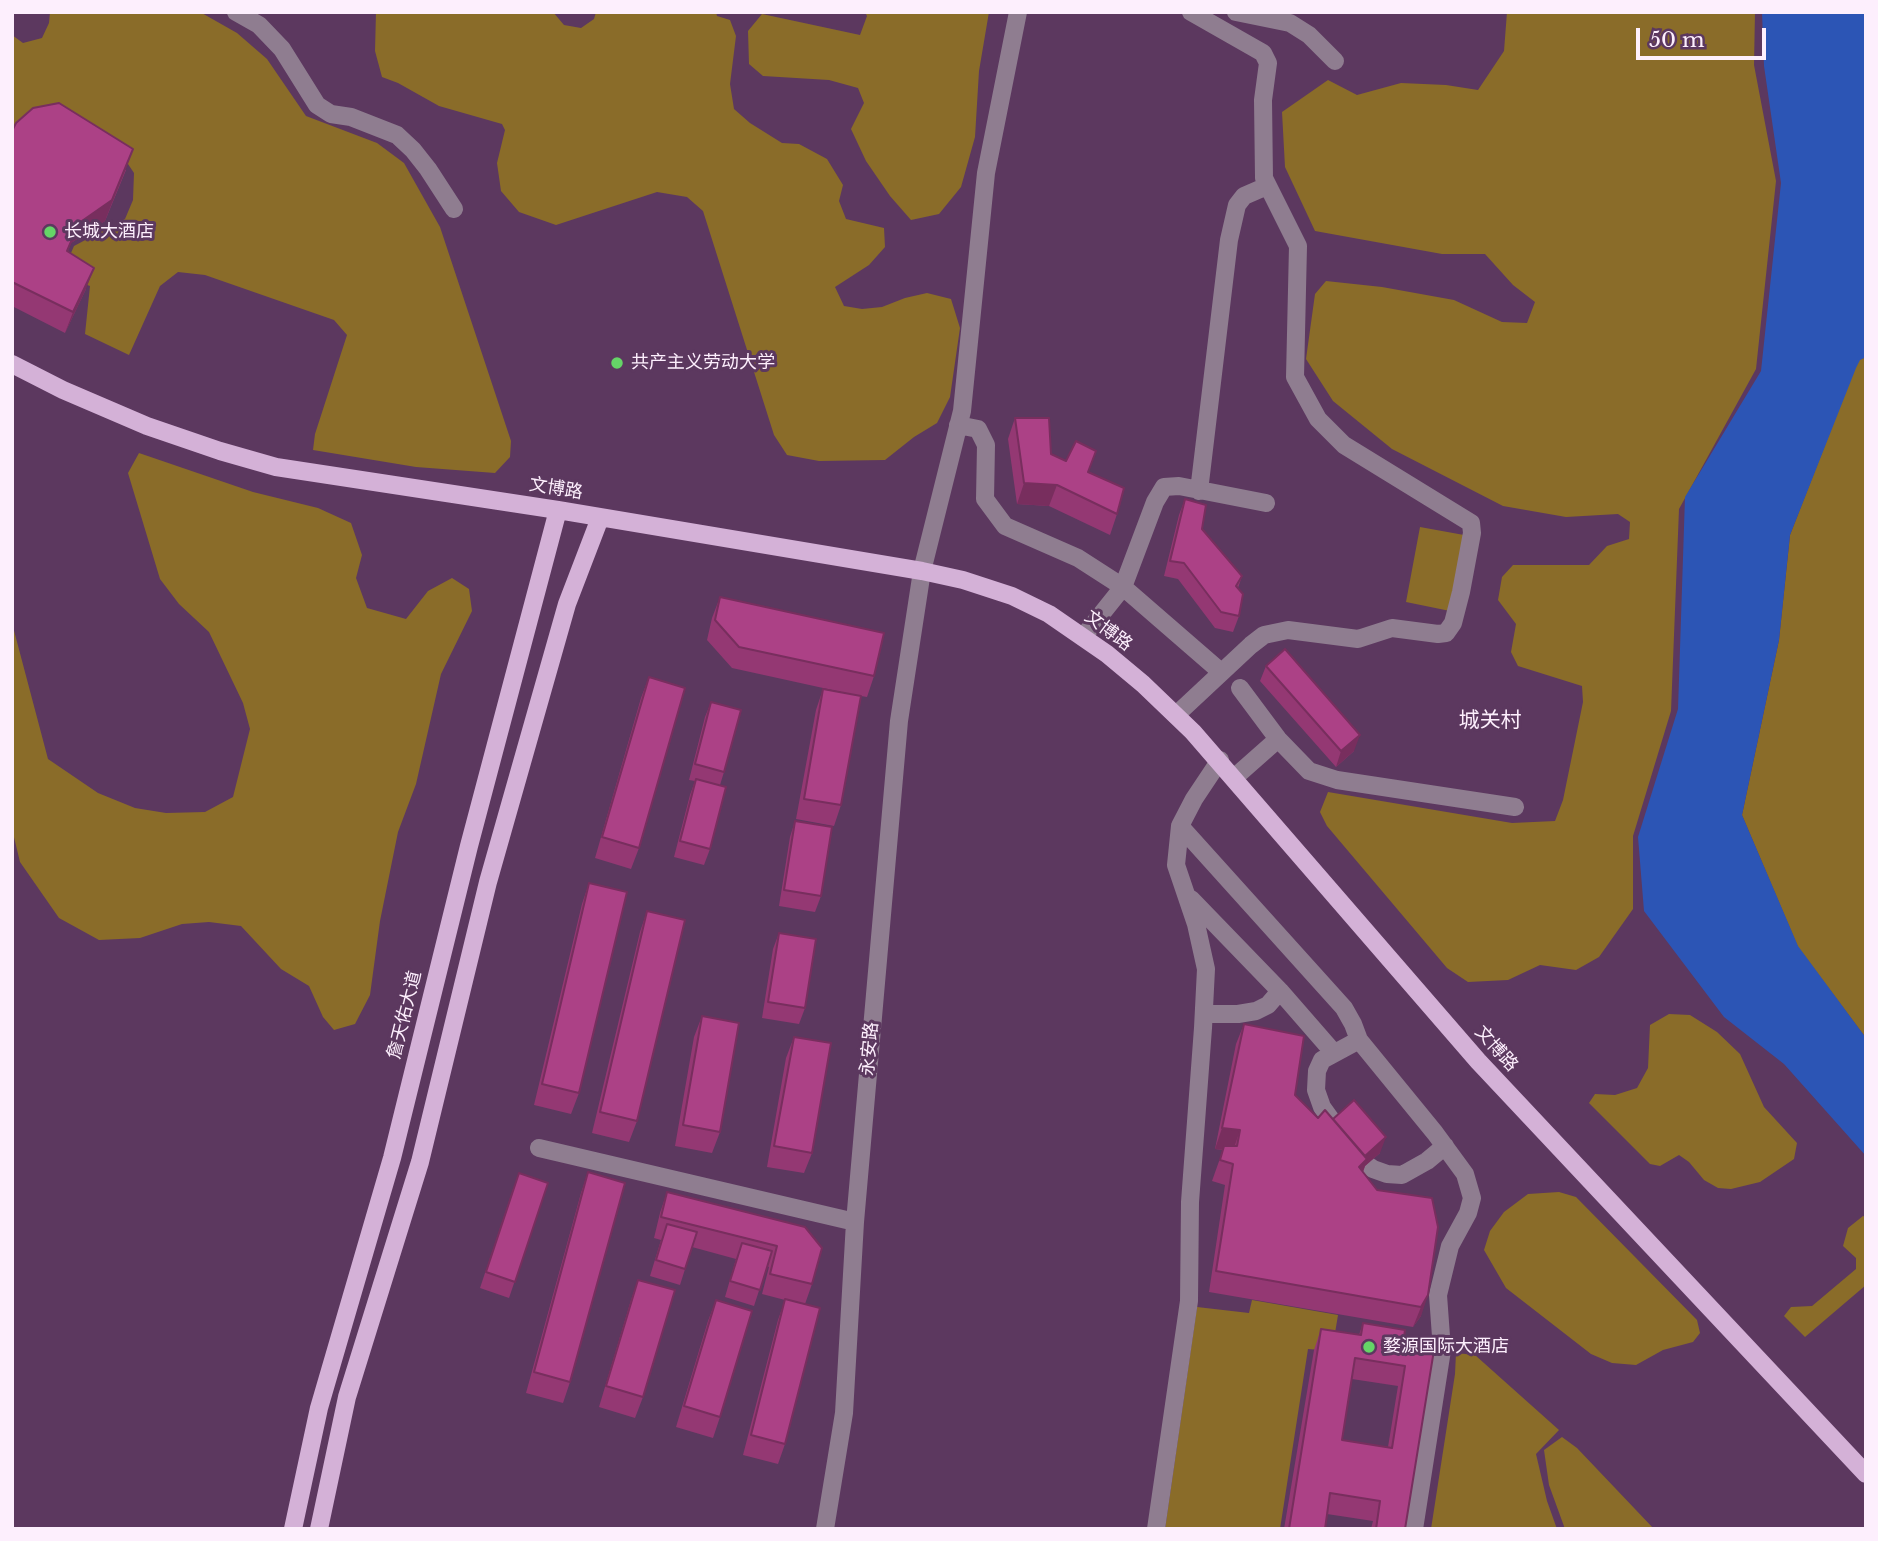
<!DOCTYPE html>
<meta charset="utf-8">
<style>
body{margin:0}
#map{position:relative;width:1878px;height:1541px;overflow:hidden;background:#5c385f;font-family:"Libre Baskerville",serif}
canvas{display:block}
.frame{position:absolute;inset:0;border:14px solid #fdeffd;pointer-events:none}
.scale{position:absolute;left:1636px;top:28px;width:130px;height:32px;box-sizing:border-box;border:4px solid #fdeffd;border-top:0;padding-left:9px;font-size:21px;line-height:24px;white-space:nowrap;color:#fdeffd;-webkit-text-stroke:5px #5c385f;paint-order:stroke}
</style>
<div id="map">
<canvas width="1878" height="1541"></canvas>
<div class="frame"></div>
<div class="scale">50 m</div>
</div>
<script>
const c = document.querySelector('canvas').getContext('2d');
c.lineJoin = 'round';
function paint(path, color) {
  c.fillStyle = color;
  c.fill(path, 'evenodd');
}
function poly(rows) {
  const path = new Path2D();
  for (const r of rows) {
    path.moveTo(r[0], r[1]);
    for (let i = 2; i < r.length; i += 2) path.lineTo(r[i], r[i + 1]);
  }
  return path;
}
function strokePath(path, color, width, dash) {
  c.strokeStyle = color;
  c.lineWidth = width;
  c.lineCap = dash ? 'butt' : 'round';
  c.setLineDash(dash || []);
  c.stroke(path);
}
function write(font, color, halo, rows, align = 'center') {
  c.font = font + ' "Libre Baskerville","Noto Sans SC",serif';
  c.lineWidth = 6;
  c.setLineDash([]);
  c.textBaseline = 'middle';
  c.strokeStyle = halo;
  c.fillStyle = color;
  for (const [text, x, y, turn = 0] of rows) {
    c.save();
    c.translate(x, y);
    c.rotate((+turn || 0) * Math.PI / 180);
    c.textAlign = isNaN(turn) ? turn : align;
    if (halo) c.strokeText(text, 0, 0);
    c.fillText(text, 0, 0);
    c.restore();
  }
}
paint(poly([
 [50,12,200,12,237,33,267,59,306,116,377,143,404,163,440,227,511,441,510,457,495,473,416,467,313,450,315,434,347,335,334,320,205,275,178,272,160,286,129,355,85,334,90,286,74,280,65,267,74,246,125,219,133,200,134,173,118,149,12,134,12,35,23,43,42,38,49,23],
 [376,12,553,12,564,25,581,28,594,19,596,12,716,12,717,16,730,20,736,36,730,84,734,109,750,123,782,143,799,144,827,159,843,185,839,201,846,219,884,228,885,247,869,265,835,287,844,306,862,309,882,307,905,298,927,293,951,299,960,328,950,397,937,423,914,437,885,460,819,461,787,455,774,435,703,211,687,197,657,192,556,225,519,212,501,191,497,163,505,130,502,124,439,106,398,83,382,77,375,51],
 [865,12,989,12,979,71,975,137,961,187,939,214,911,220,890,196,866,161,851,129,864,103,858,88,829,80,763,76,749,64,748,31,762,14,860,35,867,16],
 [1507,12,1755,12,1754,65,1776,181,1756,369,1679,509,1671,711,1633,836,1633,909,1599,957,1576,970,1540,965,1508,980,1468,982,1447,968,1327,826,1320,812,1328,792,1512,823,1555,821,1563,800,1583,702,1582,686,1518,666,1511,652,1516,624,1498,600,1502,577,1513,565,1589,565,1607,546,1629,539,1630,522,1618,514,1566,517,1503,506,1392,449,1333,401,1306,359,1315,294,1326,281,1382,287,1454,300,1502,322,1527,323,1535,302,1513,285,1485,254,1442,254,1315,231,1285,167,1282,112,1328,80,1357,95,1401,83,1446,85,1478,90,1504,51],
 [1866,357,1866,1038,1798,947,1742,815,1779,640,1790,535,1855,368,1859,360],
 [139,453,253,492,318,508,351,523,362,555,356,578,367,608,406,619,428,591,452,578,469,589,472,611,441,674,416,784,398,832,380,921,370,995,355,1024,334,1030,323,1017,309,986,281,969,241,926,209,922,182,924,140,938,99,940,59,918,20,862,12,829,12,623,48,759,98,793,135,808,166,813,205,812,233,797,250,729,243,703,209,632,179,604,160,579,128,473],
 [1420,527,1464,535,1450,611,1406,602],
 [1669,1014,1690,1015,1717,1032,1740,1054,1764,1107,1797,1143,1794,1159,1760,1182,1731,1189,1718,1188,1704,1180,1689,1162,1679,1155,1660,1166,1650,1164,1589,1103,1595,1094,1615,1095,1637,1088,1648,1068,1650,1025],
 [1559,1192,1576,1197,1697,1320,1700,1333,1693,1342,1663,1350,1636,1365,1612,1363,1591,1354,1506,1288,1484,1250,1490,1231,1504,1212,1528,1194],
 [1863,1216,1866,1217,1866,1285,1805,1337,1784,1316,1791,1307,1812,1306,1856,1269,1856,1258,1843,1246,1848,1228],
 [1252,1300,1338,1315,1332,1351,1308,1349,1280,1529,1165,1529,1197,1307,1249,1313],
 [1456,1353,1475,1355,1559,1430,1536,1454,1547,1501,1557,1529,1431,1529,1455,1374],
 [1562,1437,1577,1448,1654,1529,1565,1529,1549,1485,1544,1450]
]), '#8a6c29');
paint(poly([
 [1762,12,1866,12,1866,357,1860,360,1856,368,1790,535,1779,640,1742,815,1798,946,1866,1038,1866,1156,1784,1064,1724,1017,1644,911,1638,837,1678,709,1685,497,1761,371,1781,183,1764,66]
]), '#2c55b5');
strokePath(poly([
 [236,12,259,25,282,49,317,105,331,114,351,117,397,135,413,150,428,169,454,209],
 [1236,12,1290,23,1309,35,1335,61],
 [958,425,978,429,986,445,985,499,1005,526,1078,558,1123,587,1221,672],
 [1199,491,1229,240,1237,205,1244,196,1267,186],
 [1083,637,1123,587,1155,502,1164,487,1179,486,1266,503],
 [1240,688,1278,739,1309,771,1337,780,1515,807],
 [1176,715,1251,645,1264,635,1288,630,1358,639,1392,628,1438,634,1446,633,1453,623,1461,592,1472,533,1471,523,1344,445,1318,419,1295,377,1298,246,1264,178,1263,100,1268,63,1263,53,1191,12],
 [1235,777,1278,739],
 [1180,826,1344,1008,1353,1024,1359,1040,1435,1133,1465,1174,1472,1198,1468,1213,1450,1246,1438,1295,1442,1350,1414,1529],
 [1191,899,1280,991,1334,1053],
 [1204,1014,1238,1014,1256,1011,1268,1005,1280,991],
 [1359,1040,1322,1060,1317,1071,1316,1090,1322,1107,1360,1160,1373,1169,1387,1174,1402,1175,1427,1161,1445,1146],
 [539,1148,855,1222],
 [825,1529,844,1413,855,1222,899,721,922,571,962,411,986,173,1018,12],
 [1156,1529,1189,1301,1190,1202,1203,1028,1206,969,1196,924,1176,865,1180,826,1194,799,1220,760]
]), '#8f7d90', 18);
strokePath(poly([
 [12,364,63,390,147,426,220,451,276,467,558,510,922,571,963,580,1012,596,1049,614,1107,654,1143,684,1193,732,1478,1061,1866,1474],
 [293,1529,319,1408,392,1158,469,846,558,510],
 [319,1529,347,1397,420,1162,488,882,567,604,600,518]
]), '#d4b1d7', 18);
paint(poly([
 [12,131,126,170,105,221,71,243,68,251,86,289,65,333,12,306],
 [1015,418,1051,454,1089,472,1117,514,1110,535,1049,506,1017,504,1008,439],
 [1185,499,1202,529,1242,576,1238,588,1239,616,1233,632,1215,628,1178,579,1164,576,1179,515],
 [720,597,874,676,867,697,861,696,841,805,834,826,796,819,816,710,823,689,855,695,732,668,707,640,712,618],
 [1266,666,1354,751,1336,767,1260,681],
 [649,677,639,848,631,869,595,858,641,698],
 [711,702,724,772,720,785,710,849,704,865,674,857,690,795,695,781,689,780,705,717],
 [795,821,821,896,815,912,779,906,790,837],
 [589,883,579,1093,571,1114,534,1105,582,904],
 [647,911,637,1121,629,1142,592,1133,640,932],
 [779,933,805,1008,799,1024,762,1018,773,949],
 [702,1016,720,1132,712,1153,675,1146,694,1037],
 [1244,1024,1295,1095,1318,1118,1333,1119,1380,1153,1365,1166,1363,1172,1377,1190,1432,1198,1421,1316,1413,1327,1209,1292,1225,1185,1212,1181,1223,1150,1215,1149,1236,1044],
 [794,1037,812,1153,804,1173,767,1167,786,1058],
 [588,1172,570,1382,563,1403,526,1393,581,1193],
 [548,1183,509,1298,480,1288,513,1189],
 [667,1192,805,1227,812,1284,805,1304,785,1444,778,1464,743,1455,778,1320,785,1300,762,1294,769,1267,767,1266,754,1306,725,1297,736,1259,692,1247,680,1285,650,1276,661,1240,654,1238,660,1213],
 [638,1280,643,1397,635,1418,599,1407,631,1300],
 [716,1300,720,1417,713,1438,676,1427,708,1321],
 [1363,1323,1403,1344,1434,1350,1405,1529,1371,1529,1373,1521,1327,1514,1325,1529,1284,1529,1314,1350,1321,1329,1359,1335],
 [1352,1379,1398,1386,1388,1447,1342,1440]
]), '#943873');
paint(poly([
 [133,149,105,221,71,243,59,272,79,223],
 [94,268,86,289,65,333,73,312],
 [1024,483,1057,485,1049,506,1017,504],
 [1360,735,1354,751,1336,767,1341,751],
 [1222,1128,1240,1130,1233,1151,1215,1149],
 [1386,1137,1380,1153,1365,1166,1360,1180,1351,1188,1362,1159],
 [1428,1295,1421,1316,1413,1327,1421,1307]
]), '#782e5e');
const building = poly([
 [59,103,133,149,112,200,79,223,67,251,94,268,73,312,12,282,12,131,16,123,33,108,59,103],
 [1015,418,1049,418,1051,454,1066,461,1076,441,1096,451,1088,472,1124,488,1117,514,1057,485,1024,483,1015,418],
 [1185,499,1206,505,1202,529,1242,576,1236,586,1243,594,1239,616,1221,612,1184,563,1170,561,1185,499],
 [720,597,884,633,874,676,739,647,715,620,720,597],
 [1285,649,1360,735,1341,751,1266,666,1285,649],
 [649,677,685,688,639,848,602,837,649,677],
 [823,689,861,696,841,805,804,799,823,689],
 [711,702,741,710,724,772,695,764,711,702],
 [696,779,726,787,710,849,680,841,696,779],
 [795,821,832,827,821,896,784,890,795,821],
 [589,883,627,892,579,1093,542,1084,589,883],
 [647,911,685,920,637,1121,600,1112,647,911],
 [779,933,816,939,805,1008,768,1002,779,933],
 [702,1016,739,1023,720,1132,683,1125,702,1016],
 [1244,1024,1304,1036,1295,1095,1318,1118,1325,1110,1367,1159,1359,1167,1377,1190,1432,1198,1438,1227,1428,1295,1421,1307,1216,1271,1233,1164,1220,1160,1224,1146,1237,1146,1240,1130,1222,1128,1244,1024],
 [794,1037,831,1043,812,1153,774,1146,794,1037],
 [1354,1100,1386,1137,1365,1156,1333,1119,1354,1100],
 [588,1172,625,1183,570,1382,534,1372,588,1172],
 [519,1173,548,1183,515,1282,486,1272,519,1173],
 [667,1192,805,1227,822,1248,812,1284,770,1274,777,1246,661,1217,667,1192],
 [667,1224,697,1232,685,1269,656,1260,667,1224],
 [742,1243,772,1251,760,1290,730,1281,742,1243],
 [638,1280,675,1290,643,1397,606,1386,638,1280],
 [785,1299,820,1308,785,1444,751,1435,785,1299],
 [716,1300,752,1311,720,1417,684,1406,716,1300],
 [1363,1323,1405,1330,1403,1344,1434,1350,1405,1529,1376,1529,1380,1501,1330,1493,1325,1529,1289,1529,1321,1329,1361,1335,1363,1323],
 [1355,1358,1405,1366,1392,1448,1342,1440,1355,1358]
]);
paint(building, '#ac4186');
strokePath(building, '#782e5e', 2);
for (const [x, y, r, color] of [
 [50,232,7,"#65d467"],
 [617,363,7,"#65d467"],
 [1369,1347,7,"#65d467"]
]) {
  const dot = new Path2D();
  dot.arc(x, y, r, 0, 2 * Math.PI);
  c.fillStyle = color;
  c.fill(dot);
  strokePath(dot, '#5c385f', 2.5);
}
write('18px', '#fdeffd', '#5c385f', [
 ["长城大酒店",64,232],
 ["共产主义劳动大学",631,363],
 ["婺源国际大酒店",1383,1347]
], 'left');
write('18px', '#fdeffd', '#5c385f', [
 ["文博路",556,489,9],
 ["文博路",1108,631,37],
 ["詹天佑大道",405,1015,-76],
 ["永安路",870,1049,-85],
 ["文博路",1496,1049,48]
]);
write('21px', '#fdeffd', '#5c385f', [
 ["城关村",1490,721]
]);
</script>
